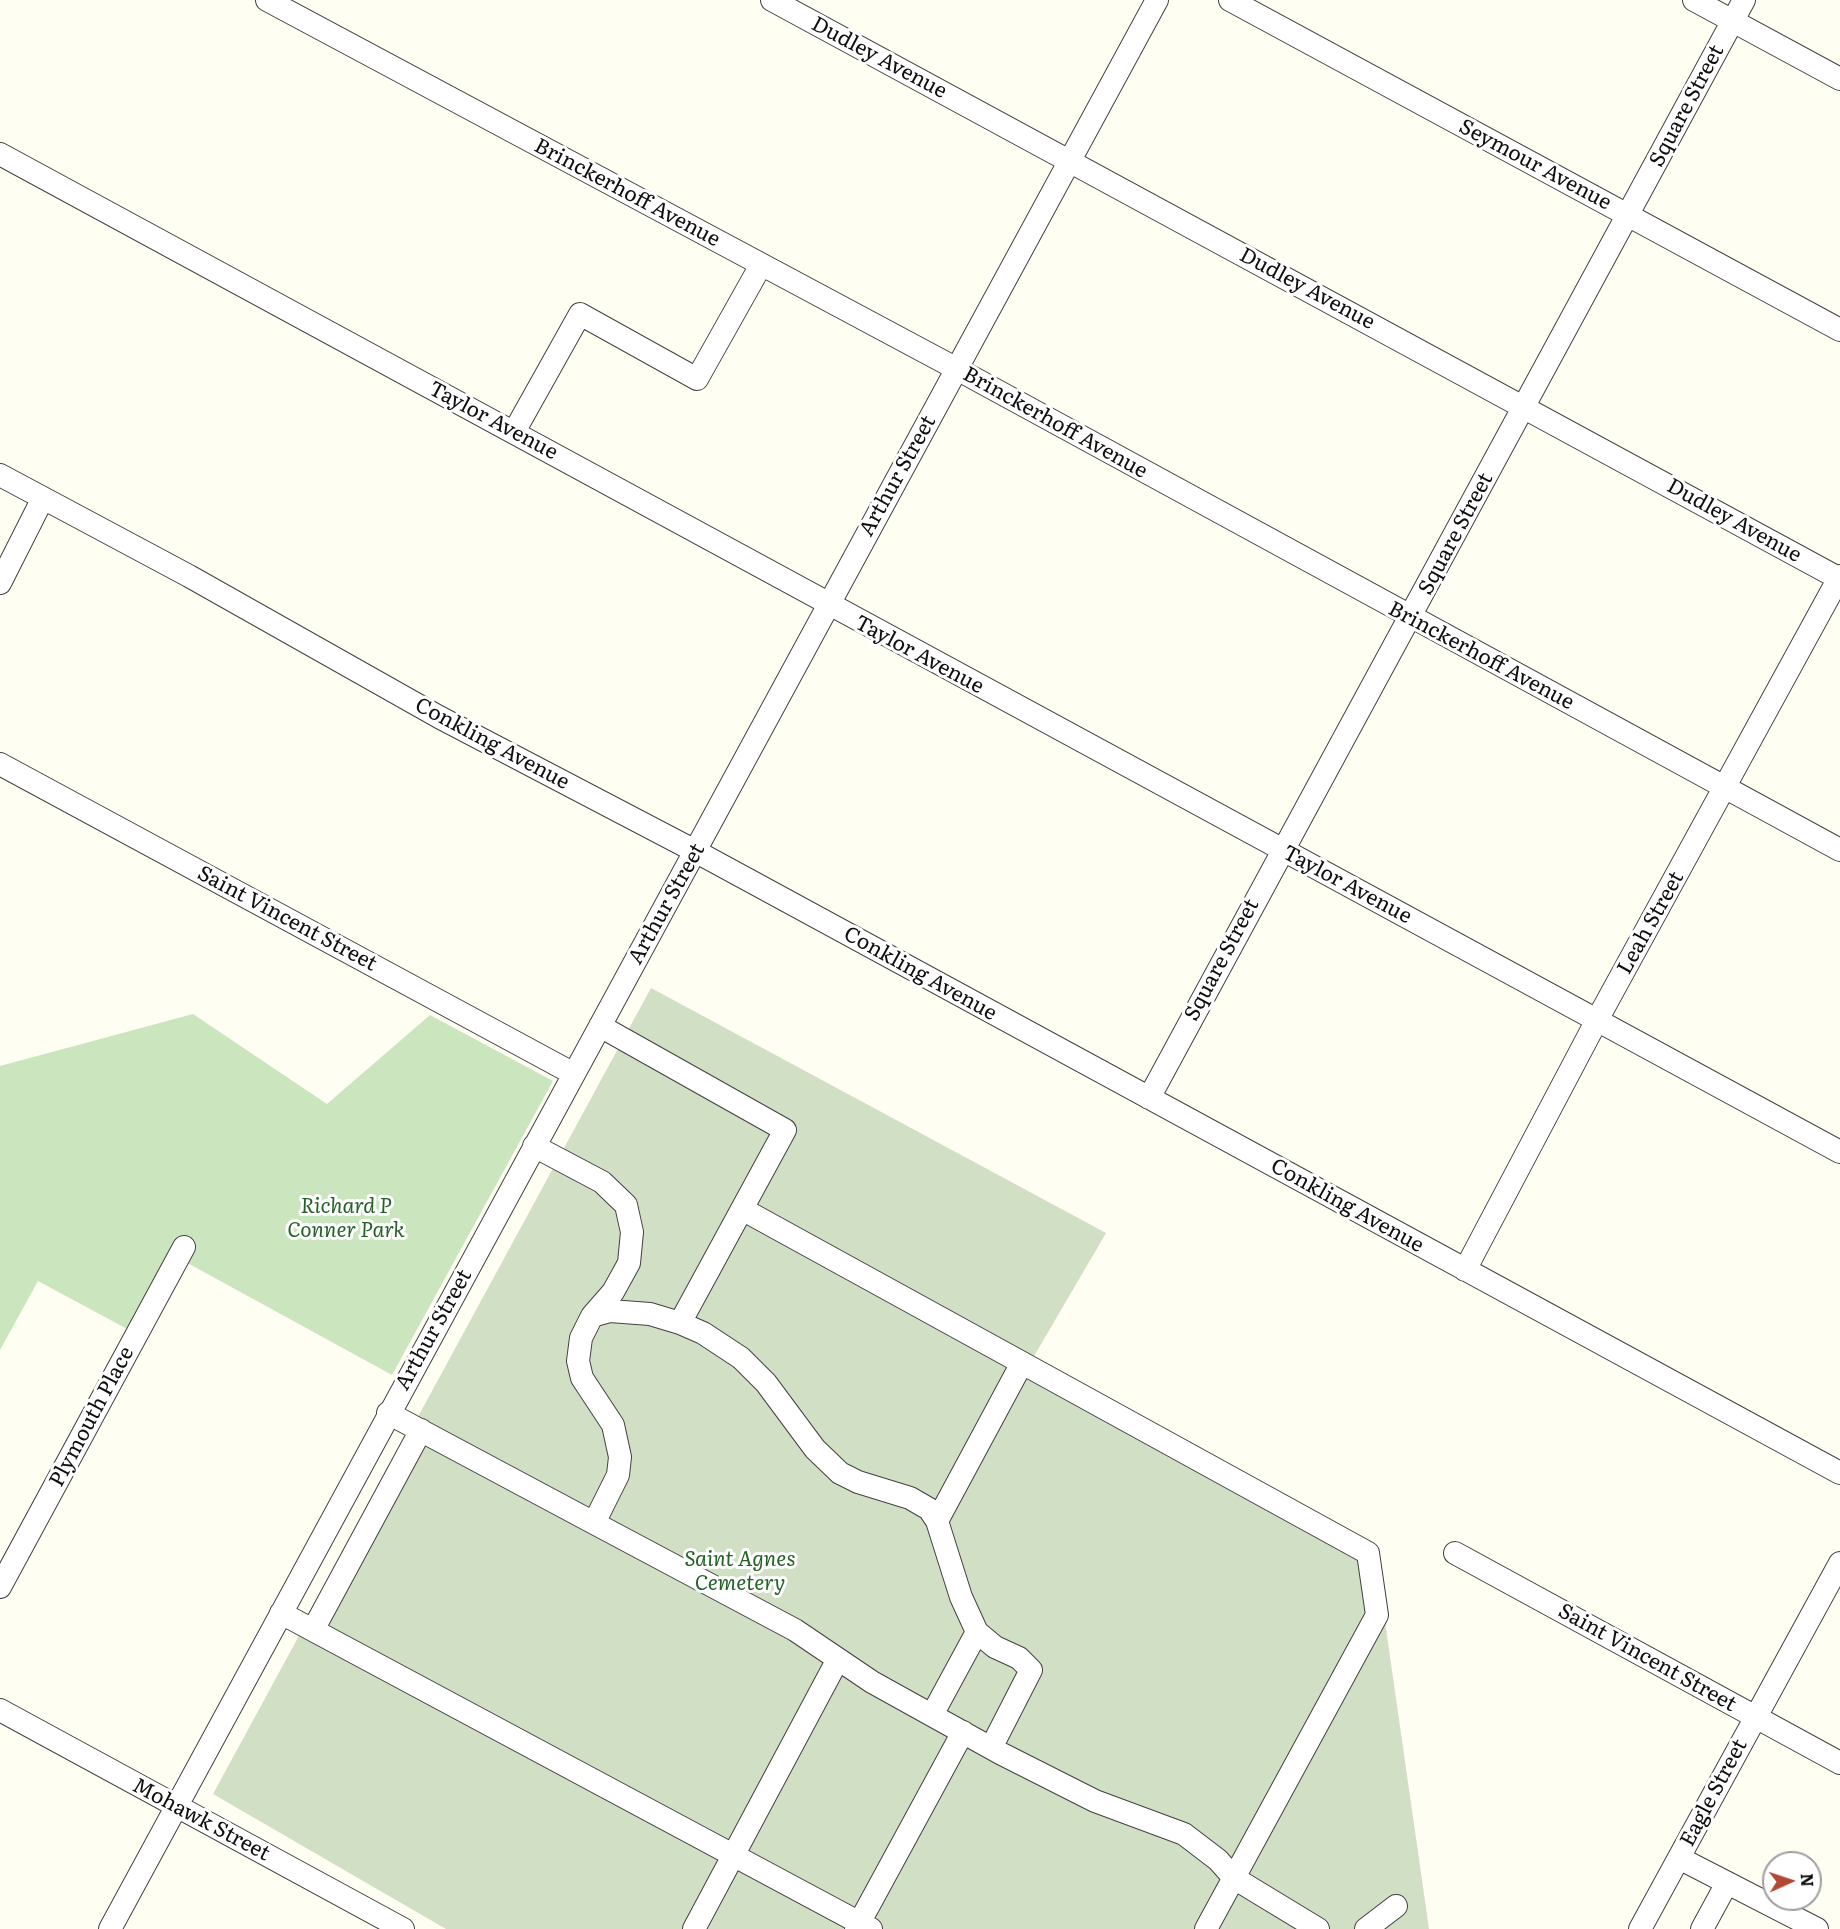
<!DOCTYPE html>
<style>
body{margin:0}
#map{position:relative;width:1840px;height:1929px;overflow:hidden;background:#fefef3;font-family:Literata,serif}
canvas{display:block}
.north{position:absolute;left:1762px;top:1851px;width:60px;height:60px;box-sizing:border-box;background:#fff;border:2px solid #9f9f9f;border-radius:50%;rotate:87deg;font-size:16px;font-weight:700;line-height:24px;text-align:center;color:#0f0f0f}
.north::after{content:'';display:block;margin:auto;width:21px;height:27px;background:#b34934;clip-path:polygon(50% 0,100% 100%,50% 72%,0 100%)}
</style>
<div id="map">
<canvas width="1840" height="1929"></canvas>
<div class="north">N</div>
</div>
<script>
const c = document.querySelector('canvas').getContext('2d');
c.lineJoin = 'round';
function paint(path, color) {
  c.fillStyle = color;
  c.fill(path, 'evenodd');
}
function poly(rows) {
  const path = new Path2D();
  for (const r of rows) {
    path.moveTo(r[0], r[1]);
    for (let i = 2; i < r.length; i += 2) path.lineTo(r[i], r[i + 1]);
  }
  return path;
}
function strokePath(path, color, width, dash) {
  c.strokeStyle = color;
  c.lineWidth = width;
  c.lineCap = dash ? 'butt' : 'round';
  c.setLineDash(dash || []);
  c.stroke(path);
}
function write(font, color, halo, rows, align = 'center') {
  c.font = font + ' Literata,serif';
  c.lineWidth = 6;
  c.setLineDash([]);
  c.textBaseline = 'middle';
  c.strokeStyle = halo;
  c.fillStyle = color;
  for (const [text, x, y, turn = 0] of rows) {
    c.save();
    c.translate(x, y);
    c.rotate((+turn || 0) * Math.PI / 180);
    c.textAlign = isNaN(turn) ? turn : align;
    if (halo) c.strokeText(text, 0, 0);
    c.fillText(text, 0, 0);
    c.restore();
  }
}
paint(poly([
 [193,1014,327,1104,430,1015,553,1081,392,1375,171,1254,129,1330,38,1281,0,1350,0,1066]
]), '#cbe6bf');
paint(poly([
 [651,988,1106,1233,1030,1363,1376,1559,1429,1929,446,1929,213,1794]
]), '#d1dfc5');
const minor = poly([
 [267,0,957,369,1840,850],
 [772,0,1840,579],
 [1230,0,1840,330],
 [1694,0,1840,79],
 [0,154,1840,1152],
 [514,432,580,314,697,379,761,265],
 [0,475,189,576,439,717,695,851,1840,1473],
 [0,583,43,498],
 [0,764,574,1074],
 [600,1026,785,1130,742,1209],
 [1149,1098,1744,0],
 [534,1146,602,1182,626,1205,632,1232,629,1263,613,1292,592,1316],
 [1465,1270,1597,1020,1840,576],
 [680,1323,703,1333,741,1358,766,1383,815,1449,840,1473,858,1482,910,1498,929,1509,937,1521,961,1597,977,1632,932,1715],
 [388,1413,594,1523,618,1475,620,1457,613,1425,582,1378,578,1361,581,1338,592,1316,610,1311,650,1314,680,1323,742,1209,1368,1553,1377,1615,1206,1929],
 [937,1521,1022,1363],
 [594,1523,795,1630,872,1682,1000,1753,1095,1801,1184,1834,1218,1860,1234,1878,1318,1929],
 [1455,1553,1840,1763],
 [0,1587,184,1247],
 [281,1613,871,1929],
 [313,1630,421,1430],
 [977,1632,995,1647,1019,1658,1031,1670,991,1748],
 [0,1710,403,1929],
 [1679,1858,1817,1929],
 [110,1929,1157,0],
 [694,1929,837,1661],
 [856,1929,963,1732],
 [1366,1929,1396,1906],
 [1640,1929,1840,1563],
 [1702,1929,1727,1883]
]);
strokePath(minor, '#424242', 24);
strokePath(minor, '#fff', 22);
write('21px', '#0f0f0f', '#fff', [
 ["Dudley Avenue",879,58,28],
 ["Square Street",1687,106,-62],
 ["Seymour Avenue",1535,165,28],
 ["Brinckerhoff Avenue",627,193,28],
 ["Dudley Avenue",1307,289,28],
 ["Taylor Avenue",493,421,28],
 ["Brinckerhoff Avenue",1055,423,29],
 ["Arthur Street",898,476,-61],
 ["Dudley Avenue",1734,521,29],
 ["Square Street",1456,534,-62],
 ["Taylor Avenue",919,655,28],
 ["Brinckerhoff Avenue",1481,656,28],
 ["Conkling Avenue",492,744,28],
 ["Taylor Avenue",1347,885,28],
 ["Arthur Street",667,904,-61],
 ["Saint Vincent Street",287,919,28],
 ["Leah Street",1651,923,-61],
 ["Square Street",1222,960,-62],
 ["Conkling Avenue",920,974,29],
 ["Conkling Avenue",1347,1206,29],
 ["Arthur Street",434,1330,-61],
 ["Plymouth Place",92,1417,-62],
 ["Saint Vincent Street",1647,1658,29],
 ["Eagle Street",1714,1793,-62],
 ["Mohawk Street",201,1820,28]
]);
write('italic 21px', '#256226', '#fff', [
 ["Richard P",346,1207],
 ["Conner Park",346,1231],
 ["Saint Agnes",740,1560],
 ["Cemetery",740,1584]
]);
</script>
